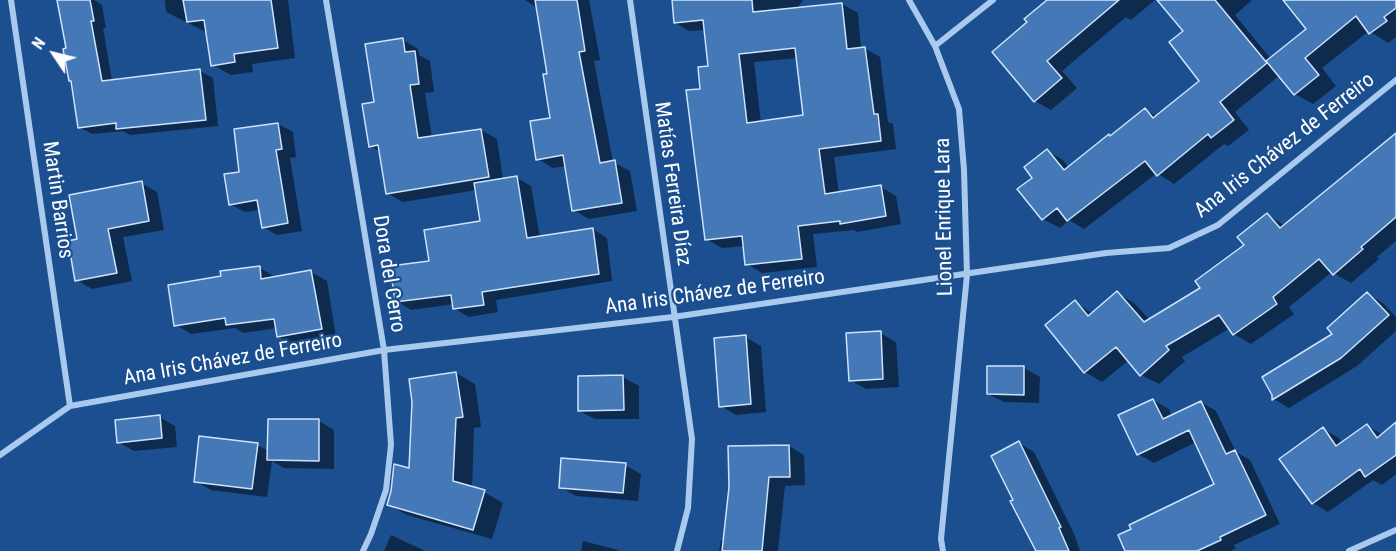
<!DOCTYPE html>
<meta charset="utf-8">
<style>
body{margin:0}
#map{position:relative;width:1396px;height:551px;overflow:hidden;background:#1b4f8f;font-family:"Roboto Condensed",sans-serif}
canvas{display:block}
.north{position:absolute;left:24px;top:24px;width:60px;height:60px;-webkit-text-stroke:4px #1b4f8f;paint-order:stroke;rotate:305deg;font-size:16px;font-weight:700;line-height:24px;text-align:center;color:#fff}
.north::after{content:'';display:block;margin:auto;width:21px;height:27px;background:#fff;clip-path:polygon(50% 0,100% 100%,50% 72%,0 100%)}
</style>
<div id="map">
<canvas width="1396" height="551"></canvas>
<div class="north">N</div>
</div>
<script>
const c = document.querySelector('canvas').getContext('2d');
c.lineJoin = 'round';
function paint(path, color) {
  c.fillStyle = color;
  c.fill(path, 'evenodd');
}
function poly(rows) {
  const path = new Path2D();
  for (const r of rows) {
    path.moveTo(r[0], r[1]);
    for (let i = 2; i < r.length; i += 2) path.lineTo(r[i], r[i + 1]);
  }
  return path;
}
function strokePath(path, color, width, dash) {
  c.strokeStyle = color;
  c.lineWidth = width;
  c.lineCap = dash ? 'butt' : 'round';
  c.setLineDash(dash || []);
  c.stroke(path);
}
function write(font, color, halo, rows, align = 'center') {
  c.font = font + ' "Roboto Condensed",sans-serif';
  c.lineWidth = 4.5;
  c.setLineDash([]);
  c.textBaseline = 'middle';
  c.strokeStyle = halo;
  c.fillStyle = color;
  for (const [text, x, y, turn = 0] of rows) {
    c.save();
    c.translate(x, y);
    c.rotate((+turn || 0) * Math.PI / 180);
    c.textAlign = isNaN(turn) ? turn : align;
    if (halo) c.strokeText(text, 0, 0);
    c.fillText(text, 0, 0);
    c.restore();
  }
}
paint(poly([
 [59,0,94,0,102,5,106,28,103,28,112,81,200,71,213,78,218,126,130,135,123,131,92,134,79,127],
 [165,0,288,0,295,58,252,64,253,72,231,75,213,65,206,32,166,12],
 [525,0,589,0,600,60,594,61,613,162,630,171,637,211,589,219,574,210,566,166,553,168,538,159,552,119,549,75,539,9],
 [671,0,803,0,797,9,842,4,858,13,861,49,864,48,880,57,888,122,893,124,896,149,834,157,839,194,881,187,896,196,901,224,857,232,854,230,813,234,817,267,762,273,747,264,745,246,722,248,706,239,702,90,709,67,705,30,689,31,674,22],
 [798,58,805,117,761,123,754,62],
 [1049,0,1155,0,1131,20,1126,17,1062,71,1077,88,1051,110,1035,101,1029,22],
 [1159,0,1252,0,1235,15,1271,59,1309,29,1285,0,1396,0,1396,37,1388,43,1369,31,1322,68,1336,86,1313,104,1295,94,1280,75,1235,112,1249,130,1228,146,1224,144,1174,184,1157,173,1084,229,1069,220,1060,228,1043,219,1034,178,1047,151,1063,160,1069,168,1145,110,1158,117,1201,81,1185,31],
 [403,40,418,49,419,55,430,61,434,92,425,93,432,138,481,130,497,139,503,180,517,178,531,186,540,238,593,229,607,238,612,281,496,300,498,312,469,317,455,309,454,304,411,310,397,301,430,262,481,222,477,190,403,202,387,193,381,152,370,146,375,103],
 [278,124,293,132,296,157,290,158,302,231,277,235,263,227,260,210,245,212,230,204,241,173],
 [1396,135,1396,241,1377,257,1379,259,1351,283,1332,272,1289,307,1294,314,1251,344,1234,334,1230,328,1182,357,1185,361,1159,384,1141,375,1129,360,1102,382,1085,372,1075,302,1093,314,1117,293,1134,303,1150,320,1203,289,1246,246,1267,214,1285,226],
 [141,183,157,192,164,230,123,237,132,281,92,289,77,280,78,240],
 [260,268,275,277,311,272,327,281,336,337,294,345,278,336,277,328,243,333,235,328,191,334,176,325,222,278],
 [1367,294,1383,303,1396,317,1396,331,1357,366,1289,408,1274,399,1274,394,1335,335],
 [880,333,896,342,899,387,866,389,850,380],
 [745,337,761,346,766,412,736,415,721,406],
 [989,367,1024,368,1040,377,1039,403,1004,402,988,394],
 [456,373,475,384,481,427,474,428,472,488,484,492,503,503,492,539,407,515,388,504,411,470],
 [623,377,639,386,639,419,595,419,579,411],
 [1153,400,1169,409,1172,416,1201,402,1216,411,1236,452,1250,460,1280,524,1234,545,1236,548,1231,551,1127,551,1216,485,1196,442,1154,463,1138,454],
 [159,417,175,426,177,447,134,451,118,442],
 [319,421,334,430,334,469,284,468,272,461,267,497,211,490,195,481,257,445,269,451],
 [1396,424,1396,474,1382,485,1373,480,1328,512,1313,503,1323,429,1339,438,1342,444,1367,426,1383,435],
 [1019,443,1034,452,1075,536,1080,551,1037,551,1015,500],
 [789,446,804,455,805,485,785,486,778,551,719,551,721,540,725,541],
 [625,465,641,474,638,501,576,496,560,487],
 [391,535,425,551,384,551],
 [583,541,618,550,620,551,581,551]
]), '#0007');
const building = poly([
 [57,0,90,0,94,21,91,21,102,81,200,69,206,120,116,129,116,123,78,128,71,81,69,81,63,49,66,48,57,0],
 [183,0,271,0,278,48,234,54,235,62,211,66,204,20,187,22,183,0],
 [535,0,577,0,585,51,579,52,600,163,615,160,622,203,572,211,563,155,536,160,530,121,550,118,543,74,547,74,535,0],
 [672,0,752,0,753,12,842,3,847,49,865,47,874,114,878,114,881,141,819,149,825,194,881,185,886,216,840,224,840,221,798,226,802,259,745,265,742,236,705,240,686,90,700,89,698,67,708,66,703,20,674,23,672,0],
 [795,48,803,115,747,123,739,54,795,48],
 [1047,0,1119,0,1047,61,1062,78,1034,102,992,52,1027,22,1024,19,1047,0],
 [1157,0,1215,0,1267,63,1220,102,1234,120,1211,138,1208,134,1157,176,1145,161,1067,221,1057,208,1042,220,1017,189,1032,178,1024,167,1047,149,1064,170,1109,134,1110,136,1145,108,1153,118,1199,81,1169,42,1183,31,1157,0],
 [1283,0,1396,0,1396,8,1384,17,1387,21,1369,34,1356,16,1305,58,1319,75,1294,95,1266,61,1306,29,1283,0],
 [403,38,405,52,415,51,419,84,410,85,418,138,481,129,489,177,386,194,378,145,369,147,362,104,374,102,365,44,403,38],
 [278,123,282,149,276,150,288,223,262,228,257,200,229,205,224,174,239,172,234,129,278,123],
 [1396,133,1396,217,1361,247,1363,249,1333,275,1319,259,1273,297,1277,304,1233,335,1219,315,1166,346,1169,350,1140,376,1116,347,1084,373,1045,325,1075,300,1088,316,1117,291,1144,322,1200,288,1195,281,1244,245,1237,237,1267,213,1280,228,1396,133],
 [517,176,527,238,593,228,599,274,482,292,484,305,453,309,451,295,395,302,390,266,429,261,424,230,480,221,474,183,517,176],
 [142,181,149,221,108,229,117,273,75,281,68,241,77,239,69,195,142,181],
 [260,266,261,279,311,270,322,329,277,337,274,319,226,325,225,318,174,326,168,285,221,276,220,271,260,266],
 [1367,292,1389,315,1341,358,1272,400,1272,395,1262,377,1332,334,1327,328,1367,292],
 [881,331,883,379,849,381,846,333,881,331],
 [746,335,751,404,719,407,714,338,746,335],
 [987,366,1024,366,1024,395,987,394,987,366],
 [456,372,463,417,456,418,453,481,485,490,473,530,387,505,391,491,394,464,409,468,412,402,409,379,456,372],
 [623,375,624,410,578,411,578,376,623,375],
 [1153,399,1163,419,1201,401,1226,454,1235,450,1266,515,1220,537,1221,540,1197,551,1125,551,1118,535,1131,529,1129,525,1214,484,1189,430,1137,455,1118,415,1153,399],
 [160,415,162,438,117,443,115,420,160,415],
 [268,419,319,419,319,461,267,460,268,419],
 [1396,422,1396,455,1365,477,1360,469,1312,504,1279,459,1323,427,1336,446,1367,424,1377,438,1396,422],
 [199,436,258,443,252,489,194,482,199,436],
 [1019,441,1061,527,1059,528,1069,551,1036,551,1010,501,1013,500,991,456,1019,441],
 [789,445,790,477,769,477,762,551,722,551,729,487,728,446,789,445],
 [561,458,626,463,623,493,559,488,561,458]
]);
paint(building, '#4478b7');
strokePath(building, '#cfe3fa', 1.5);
strokePath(poly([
 [11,0,70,406],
 [326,0,384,350,391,445,386,490,371,534,363,551],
 [630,0,692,439,688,508,677,551],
 [909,0,935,46,959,109,964,170,967,275,941,539,943,551],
 [935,46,993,0],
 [0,455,70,406,384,350,673,317,1106,253,1169,248,1218,225,1396,80],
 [1349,551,1396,530]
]), '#a9c9ee', 6);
write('21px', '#fff', '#1b4f8f', [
 ["Ana Iris Chávez de Ferreiro",1285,146,-38],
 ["Matías Ferreira Díaz",672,184,82],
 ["Martin Barrios",57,200,82],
 ["Lionel Enrique Lara",945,217,-91],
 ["Dora del Cerro",388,274,81],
 ["Ana Iris Chávez de Ferreiro",715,293,-8],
 ["Ana Iris Chávez de Ferreiro",233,360,-10]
]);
</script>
